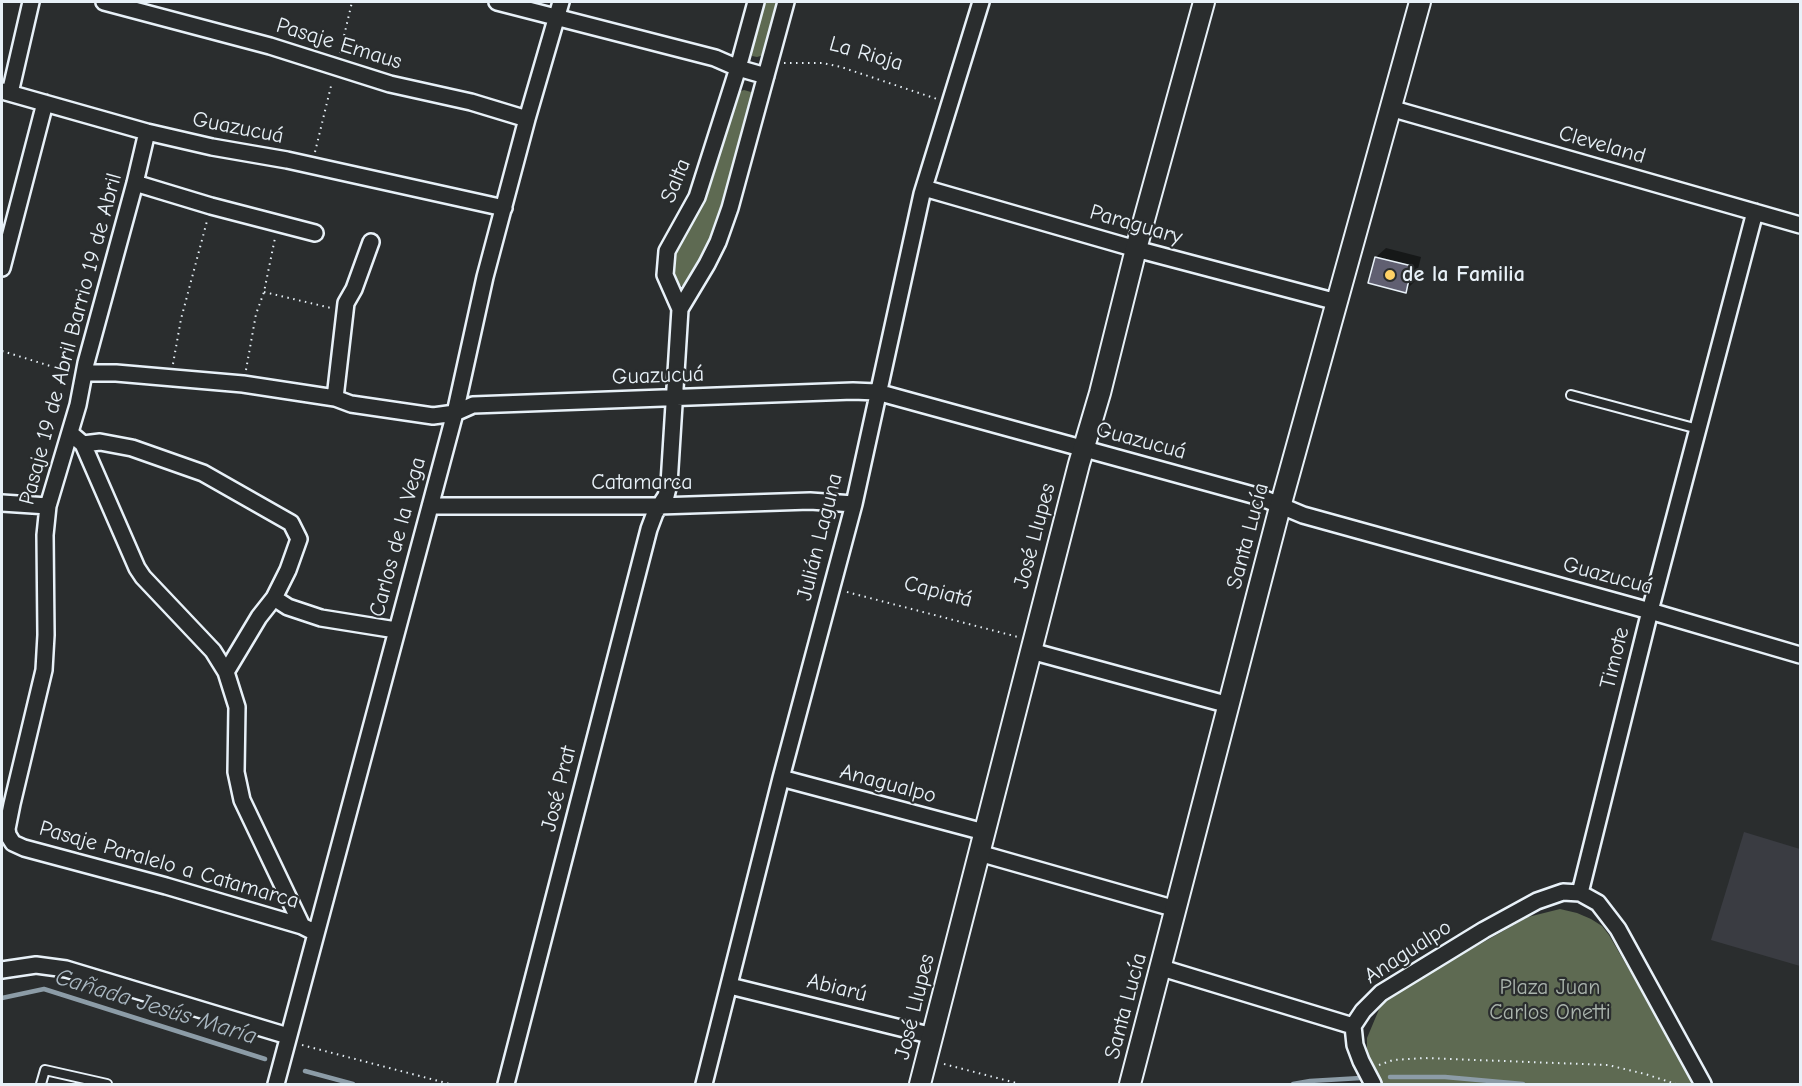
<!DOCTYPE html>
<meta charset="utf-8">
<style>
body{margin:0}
#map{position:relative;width:1802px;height:1086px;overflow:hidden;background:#2a2d2e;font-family:"Comic Neue",sans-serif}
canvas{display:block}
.frame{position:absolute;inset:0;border:3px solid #e8f1f8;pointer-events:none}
</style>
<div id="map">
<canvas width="1802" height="1086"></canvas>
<div class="frame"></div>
</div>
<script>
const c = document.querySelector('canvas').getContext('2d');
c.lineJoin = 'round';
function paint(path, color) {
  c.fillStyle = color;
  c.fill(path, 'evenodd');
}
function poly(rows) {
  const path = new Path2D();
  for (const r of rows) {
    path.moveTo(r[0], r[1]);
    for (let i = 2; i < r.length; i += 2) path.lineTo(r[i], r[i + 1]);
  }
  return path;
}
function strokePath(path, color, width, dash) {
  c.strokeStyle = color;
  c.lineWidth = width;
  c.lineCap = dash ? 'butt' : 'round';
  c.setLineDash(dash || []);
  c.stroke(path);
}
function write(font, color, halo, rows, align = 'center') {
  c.font = font + ' "Comic Neue",sans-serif';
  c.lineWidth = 4.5;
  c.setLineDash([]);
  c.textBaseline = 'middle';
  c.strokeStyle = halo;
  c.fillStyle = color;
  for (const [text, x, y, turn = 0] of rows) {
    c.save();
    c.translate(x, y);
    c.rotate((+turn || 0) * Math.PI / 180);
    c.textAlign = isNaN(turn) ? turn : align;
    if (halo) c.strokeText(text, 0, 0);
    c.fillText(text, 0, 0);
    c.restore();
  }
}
paint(poly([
 [1744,832,1800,849,1800,966,1711,940]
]), '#3a3c42');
paint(poly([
 [763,2,782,2,767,51,764,55,757,57,752,56,750,46],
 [744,90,751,92,754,96,724,218,690,283,682,286,676,283,673,274,675,252,714,175,737,96,739,92],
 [1560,909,1577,913,1591,919,1602,926,1609,935,1695,1084,1379,1084,1367,1053,1367,1038,1380,1007,1388,998,1399,990,1528,917]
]), '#5e6a52');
paint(poly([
 [1386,248,1421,257,1415,281,1405,291,1376,257]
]), '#0007');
strokePath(poly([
 [2,998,44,989,265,1059],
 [305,1071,353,1084],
 [1390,1077,1445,1077,1523,1084],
 [1293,1084,1310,1081,1361,1078]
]), '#8c9ca7', 4.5);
const building = poly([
 [1375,257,1412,266,1406,293,1368,283,1375,257]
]);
paint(building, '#605f71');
strokePath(building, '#e8f1f8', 1.5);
const service = poly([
 [1571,395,1698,429],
 [41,1084,45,1070,107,1084]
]);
const minor = poly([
 [104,2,270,46,390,84,471,102,527,119],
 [497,2,715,58,738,68,766,76],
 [2,91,147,132,212,147,287,160,504,208],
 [10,93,31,2],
 [1390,108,1800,225],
 [147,132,135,183,86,363,78,405,48,506,45,535,46,635,44,670,12,804,7,829,8,835,13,843,24,848,166,886,302,926,316,933],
 [135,183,211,206,315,233],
 [924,188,1136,249,1337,302],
 [2,268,45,103],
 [680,309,665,275,667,251,697,197,738,68,756,2],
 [85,373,116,373,243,384,335,398,351,404,433,416,455,413,473,405,853,391,877,392,1260,497,1303,515,1650,611,1800,655],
 [335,398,346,303,354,289,371,242],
 [70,433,83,444,137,568,143,577,213,651,226,672,237,707,236,772,242,800,302,926],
 [83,444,100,442,132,448,203,473,291,523,299,539,288,570,274,598,259,617,226,672],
 [2,503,48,506],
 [430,506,659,506,810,501,854,504],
 [274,598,288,607,321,618,396,630],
 [1031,651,1229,705],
 [781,778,984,832],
 [979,853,1176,909],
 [1580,893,1650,611,1755,212],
 [1162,968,1353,1026],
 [2,970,36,965,66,969,288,1036],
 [730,986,933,1036],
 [1353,1026,1363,1011,1381,993,1484,930,1537,901,1563,892,1580,893,1598,903,1618,929,1703,1084],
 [1353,1026,1355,1045,1361,1061,1373,1084],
 [276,1084,455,413,485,277,527,119,561,2],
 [506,1084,649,529,655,513,666,496,669,484,680,309,707,264,718,242,730,208,786,2],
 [704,1084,781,778,854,504,922,194,981,2]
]);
const tertiary = poly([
 [920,1084,1079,464,1100,393,1136,249,1204,2],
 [1130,1084,1280,507,1420,2]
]);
strokePath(service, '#e8f1f8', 12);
strokePath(minor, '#e8f1f8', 20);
strokePath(tertiary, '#e8f1f8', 24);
strokePath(poly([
 [340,53,352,2],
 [784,63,823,63,841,67,937,99],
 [315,152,332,82],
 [264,292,331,308],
 [2,351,60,369,71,371],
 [173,364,181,319,207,221],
 [246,370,256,314,264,292,275,238],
 [847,592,1018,637],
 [302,1045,450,1084],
 [944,1064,1020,1084],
 [1379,1065,1393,1060,1424,1058,1608,1065,1645,1074,1676,1084]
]), '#e8f1f8', 2, [1.5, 4.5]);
strokePath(service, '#2a2d2e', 8);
strokePath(minor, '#2a2d2e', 15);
strokePath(tertiary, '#2a2d2e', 20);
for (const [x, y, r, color] of [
 [1390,275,6,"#ffd166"]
]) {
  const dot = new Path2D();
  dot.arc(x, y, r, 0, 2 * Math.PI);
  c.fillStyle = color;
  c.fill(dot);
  strokePath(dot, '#2a2d2e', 2);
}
write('22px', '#e8f1f8', '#2a2d2e', [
 ["Pasaje Emaus",339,44,17],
 ["La Rioja",866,54,16],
 ["Guazucuá",238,128,11],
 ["Cleveland",1602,145,16],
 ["Salta",676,181,-68],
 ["Paraguary",1136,225,16],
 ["Pasaje 19 de Abril Barrio 19 de Abril",71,339,-75],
 ["Guazucuá",658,376,-2],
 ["Guazucuá",1141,441,15],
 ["Catamarca",642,483],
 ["José Llupes",1035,536,-75],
 ["Santa Lucía",1248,536,-75],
 ["Carlos de la Vega",398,537,-75],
 ["Julián Laguna",820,537,-76],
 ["Guazucuá",1608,576,15],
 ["Capiatá",938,592,15],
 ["Timote",1615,658,-76],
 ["Anagualpo",888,784,15],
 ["José Prat",559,789,-76],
 ["Pasaje Paralelo a Catamarca",169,865,16],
 ["Anagualpo",1408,952,-33],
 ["Abiarú",837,988,14],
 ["Santa Lucía",1126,1006,-75],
 ["José Llupes",915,1007,-76]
]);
write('bold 22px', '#e8f1f8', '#2a2d2e', [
 ["de la Familia",1402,275]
], 'left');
write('22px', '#aab4ad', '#2a2d2e', [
 ["Plaza Juan",1550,988],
 ["Carlos Onetti",1550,1013]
]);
write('italic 24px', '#aab8c2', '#2a2d2e', [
 ["Cañada Jesús María",156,1007,17]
]);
</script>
